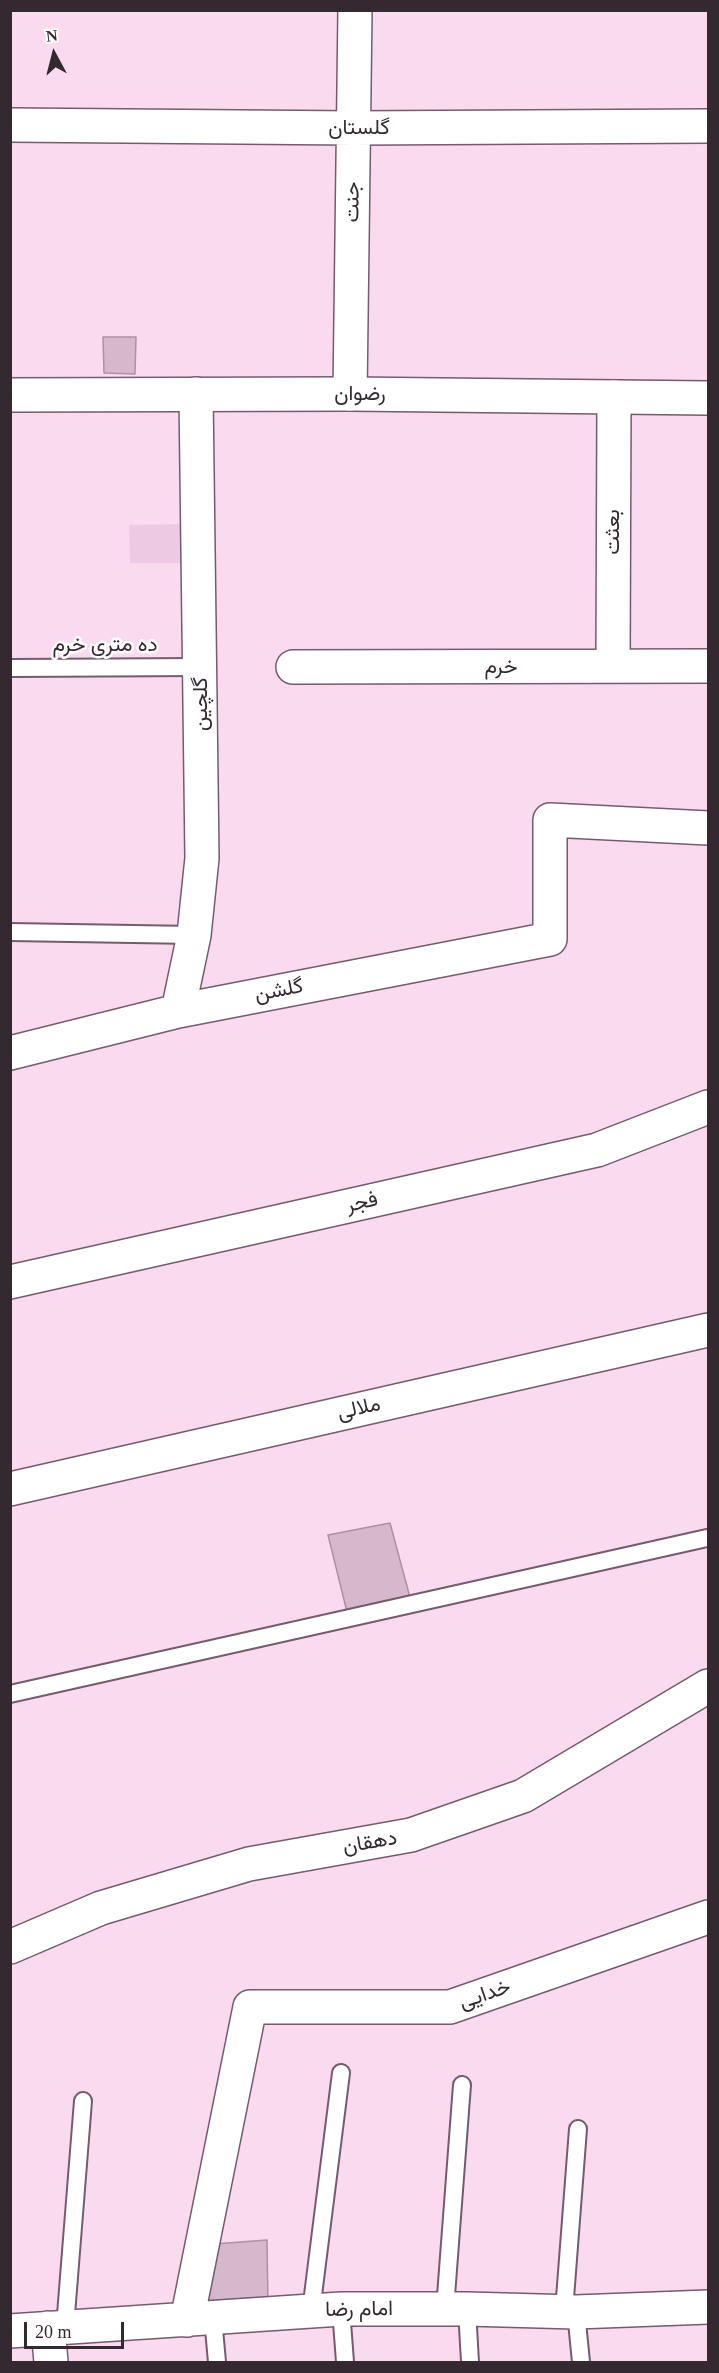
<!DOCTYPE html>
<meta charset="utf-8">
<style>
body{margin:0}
#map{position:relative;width:719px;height:2373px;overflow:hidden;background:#fadaef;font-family:"Times New Roman",serif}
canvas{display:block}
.frame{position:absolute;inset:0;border:12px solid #342931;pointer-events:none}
.north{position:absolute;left:24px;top:24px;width:60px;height:60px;-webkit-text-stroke:4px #fff;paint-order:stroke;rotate:353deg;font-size:16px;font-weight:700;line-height:24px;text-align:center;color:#342931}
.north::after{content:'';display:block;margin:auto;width:21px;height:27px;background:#342931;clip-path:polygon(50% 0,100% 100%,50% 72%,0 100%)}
.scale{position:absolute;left:24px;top:2322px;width:100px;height:27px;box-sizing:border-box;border:3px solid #342931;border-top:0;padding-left:8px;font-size:18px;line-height:21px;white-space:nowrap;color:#342931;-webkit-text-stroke:4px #fff;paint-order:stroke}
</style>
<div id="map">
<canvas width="719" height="2373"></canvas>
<div class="frame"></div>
<div class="north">N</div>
<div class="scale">20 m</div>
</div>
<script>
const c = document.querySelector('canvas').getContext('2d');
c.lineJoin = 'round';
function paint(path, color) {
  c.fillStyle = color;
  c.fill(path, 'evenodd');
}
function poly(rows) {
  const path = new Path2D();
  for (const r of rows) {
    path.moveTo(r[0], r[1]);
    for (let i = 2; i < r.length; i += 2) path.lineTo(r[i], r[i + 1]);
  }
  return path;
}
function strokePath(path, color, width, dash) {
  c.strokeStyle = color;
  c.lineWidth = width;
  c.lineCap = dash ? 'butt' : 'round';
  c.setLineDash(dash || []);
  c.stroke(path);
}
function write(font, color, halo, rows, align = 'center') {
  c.font = font + ' "Times New Roman",Vazirmatn,serif';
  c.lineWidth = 5;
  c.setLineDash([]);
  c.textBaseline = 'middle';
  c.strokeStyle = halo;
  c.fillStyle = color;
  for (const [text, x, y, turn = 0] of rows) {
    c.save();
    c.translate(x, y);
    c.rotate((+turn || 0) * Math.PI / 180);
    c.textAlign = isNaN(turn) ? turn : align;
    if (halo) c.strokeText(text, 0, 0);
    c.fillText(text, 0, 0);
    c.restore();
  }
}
paint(poly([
 [193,524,193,563,130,563,129,525]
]), '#eec9e3');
const building = poly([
 [103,337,136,337,135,374,104,373,103,337],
 [390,1523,411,1601,348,1616,328,1535,390,1523],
 [267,2240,268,2307,194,2312,201,2245,267,2240]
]);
paint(building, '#d6b8cc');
strokePath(building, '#ad90a4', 1.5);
const service = poly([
 [10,668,201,667],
 [10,932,194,935],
 [10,1694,707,1538],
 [341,2309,345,2362],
 [445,2309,462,2085],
 [467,2309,470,2362],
 [311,2311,341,2073],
 [564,2311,578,2129],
 [576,2312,581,2362],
 [213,2318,217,2362],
 [65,2327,83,2101]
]);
const minor = poly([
 [10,125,354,128,708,126],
 [350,394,355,10],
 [613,666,614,397],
 [293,667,708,666],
 [178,1011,194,935,202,858,196,394],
 [10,1053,178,1011,550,939,550,820,708,828],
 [10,1282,597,1150,708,1107],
 [10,1489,708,1330],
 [10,1947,101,1908,249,1864,411,1835,523,1796,708,1686],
 [187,2320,250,2007,450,2007,708,1917],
 [48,2328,51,2362],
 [10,2331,341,2309,467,2309,576,2312,708,2307]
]);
const secondary = poly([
 [10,395,350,394,708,398]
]);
strokePath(service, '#755b6d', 20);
strokePath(minor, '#755b6d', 36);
strokePath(secondary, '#755b6d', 36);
strokePath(service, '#fff', 16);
strokePath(minor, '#fff', 33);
strokePath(secondary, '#fff', 33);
write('21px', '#342931', '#fff', [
 ["گلستان",359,128],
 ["جنت",353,202,-89],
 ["رضوان",360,394],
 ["بعثت",613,532,-90],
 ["ده متری خرم",105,645],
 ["خرم",501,667],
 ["گلچین",201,704,-90],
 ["گلشن",279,991,-11],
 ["فجر",362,1203,-13],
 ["ملالی",359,1409,-13],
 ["دهقان",370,1843,-10],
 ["خدایی",485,1995,-19],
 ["امام رضا",359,2310,-1]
]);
</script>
